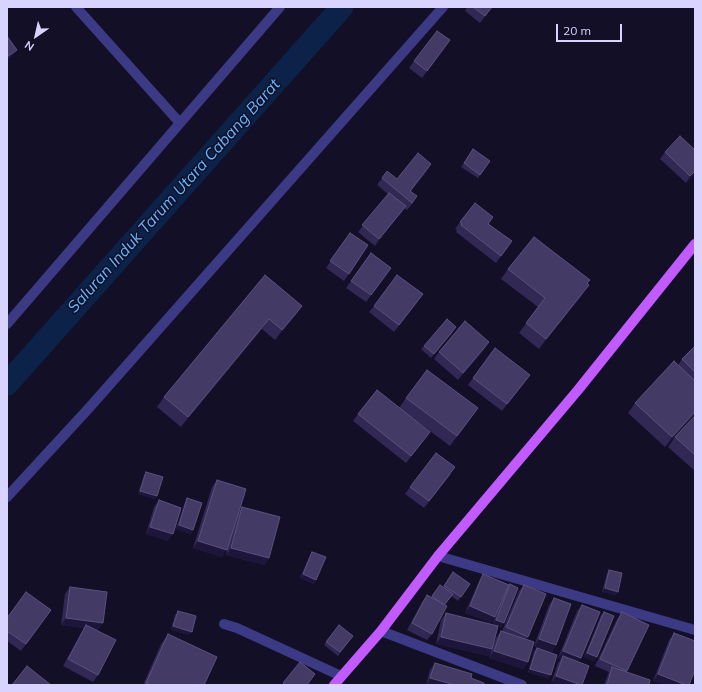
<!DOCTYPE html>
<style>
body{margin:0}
#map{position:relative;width:702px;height:692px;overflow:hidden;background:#130f26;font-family:Mulish,sans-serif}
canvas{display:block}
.frame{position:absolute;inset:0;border:8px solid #d9d4ff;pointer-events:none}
.north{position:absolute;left:16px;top:16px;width:40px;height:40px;-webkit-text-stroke:3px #130f26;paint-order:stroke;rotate:214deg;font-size:11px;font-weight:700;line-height:16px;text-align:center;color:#d9d4ff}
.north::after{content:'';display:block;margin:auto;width:14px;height:18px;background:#d9d4ff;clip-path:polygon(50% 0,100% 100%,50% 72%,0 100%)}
.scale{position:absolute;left:556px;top:24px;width:66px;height:18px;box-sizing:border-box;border:2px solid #d9d4ff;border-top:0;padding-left:5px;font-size:12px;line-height:14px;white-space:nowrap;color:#d9d4ff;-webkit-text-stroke:3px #130f26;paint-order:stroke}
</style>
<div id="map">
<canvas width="702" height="692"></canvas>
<div class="frame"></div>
<div class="north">N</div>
<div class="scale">20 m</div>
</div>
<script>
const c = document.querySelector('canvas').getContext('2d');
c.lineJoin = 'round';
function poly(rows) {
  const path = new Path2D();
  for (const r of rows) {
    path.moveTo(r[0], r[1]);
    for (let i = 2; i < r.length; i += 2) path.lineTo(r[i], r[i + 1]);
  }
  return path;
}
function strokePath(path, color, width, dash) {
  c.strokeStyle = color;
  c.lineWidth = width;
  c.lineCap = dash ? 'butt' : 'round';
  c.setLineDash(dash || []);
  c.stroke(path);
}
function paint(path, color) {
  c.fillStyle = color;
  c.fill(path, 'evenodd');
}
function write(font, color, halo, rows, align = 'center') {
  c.font = font + ' Mulish,sans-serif';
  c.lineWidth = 3;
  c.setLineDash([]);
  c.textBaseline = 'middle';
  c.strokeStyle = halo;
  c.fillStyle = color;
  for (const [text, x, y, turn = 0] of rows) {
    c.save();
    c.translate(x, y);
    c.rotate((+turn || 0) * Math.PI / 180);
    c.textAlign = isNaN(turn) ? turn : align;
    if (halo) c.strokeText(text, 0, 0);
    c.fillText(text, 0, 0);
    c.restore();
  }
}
strokePath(poly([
 [7,384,342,7]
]), '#0c2248', 23);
strokePath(poly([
 [224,624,237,628,341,676]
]), '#3d3a85', 10);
strokePath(poly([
 [76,7,180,123],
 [7,324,280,7],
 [7,497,89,408,443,7],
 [438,556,695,630],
 [381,631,522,685]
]), '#3d3a85', 10);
strokePath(poly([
 [334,685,381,631,438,556,578,390,695,244]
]), '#c25bff', 10);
paint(poly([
 [467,7,492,7,480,23,465,11],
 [450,40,422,78,409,68,414,61],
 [473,149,490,161,478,178,461,167],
 [665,152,695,173,686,183,660,159],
 [427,171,411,191,413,203,407,210,404,208,375,246,358,232,388,194,377,185,382,178,397,179],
 [460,222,489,224,512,241,496,263,456,232,457,230,455,229],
 [350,233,368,245,344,281,326,268],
 [391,268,366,302,346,288,351,281],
 [508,269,582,295,539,349,519,333,538,307,501,279],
 [265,275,302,306,295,316,275,340,262,329,181,427,157,407,164,397],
 [418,301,394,332,369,312,374,306],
 [454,331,431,358,421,349,424,346],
 [695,346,695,415,665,447,628,413,635,403,678,365,682,359],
 [485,349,458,380,434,359,439,352],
 [473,378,525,381,502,411,468,385],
 [406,398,471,418,450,446,399,408],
 [358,414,425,439,406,463,353,421],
 [695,416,695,471,668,447,675,437],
 [146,472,155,499,138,494,144,475],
 [451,474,424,508,405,494,410,487],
 [217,480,239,512,242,507,269,558,264,565,226,555,231,536,222,557,193,548,212,487],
 [187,498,193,530,191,534,176,529,185,502],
 [159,500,168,541,146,534,154,507],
 [312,552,314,584,300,578,310,555],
 [609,570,618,592,615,595,602,592,607,573],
 [453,572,470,584,458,601,451,596,445,605,432,634,427,640,407,630,422,602,427,595,431,597,440,585,443,587],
 [483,574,495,617,491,623,465,613,479,581],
 [510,584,501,627,493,623,508,588],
 [524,585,528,637,526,639,528,662,523,669,489,658,492,650,488,656,436,644,441,620,446,613,493,646,496,638,501,631,502,631,519,591],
 [70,587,98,630,95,629,98,675,93,682,63,666,84,628,61,625,65,594],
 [554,598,556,645,552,652,534,646,549,605],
 [582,605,581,658,551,683,558,663,561,659,558,658,577,611],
 [51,610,21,651,7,641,7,618],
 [178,611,189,635,171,630,175,615],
 [604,612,594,661,584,657,601,615],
 [622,612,627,671,627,672,649,685,604,685,608,674,609,672,595,666,617,619],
 [339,625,353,636,338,656,324,645],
 [674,633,689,685,664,685,653,681,669,640],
 [168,634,204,685,143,685,161,644],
 [537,648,549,679,528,672,534,651],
 [435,663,472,674,426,685,430,670]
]), '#312854');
paint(poly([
 [17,50,12,57,7,60,7,57],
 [431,164,427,171,405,197,410,191],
 [695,171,695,173,686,183,690,176],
 [406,206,401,213,375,246,379,239],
 [589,285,582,295,539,349,546,339],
 [302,306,295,316,275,340,282,330],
 [269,319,262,329,181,427,188,417],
 [489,342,485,349,458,380,463,373],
 [478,408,471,418,450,446,457,436],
 [695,412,695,415,665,447,672,437],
 [430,432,425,439,406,463,411,456],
 [140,491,157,496,155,499,138,494],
 [179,525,193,530,191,534,176,529],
 [150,527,173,534,168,541,146,534],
 [198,541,227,550,222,557,193,548],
 [231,548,269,558,264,565,226,555],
 [303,574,316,580,314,584,300,578],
 [605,588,618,592,615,595,602,592],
 [470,606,495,617,491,623,465,613],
 [66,618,103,623,98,630,85,628,86,625,84,628,61,625],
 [496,620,504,623,501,627,493,623],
 [173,626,192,632,189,635,171,630],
 [441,637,492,649,488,656,436,644],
 [539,639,556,645,552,652,534,646],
 [494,651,528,662,523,669,489,658],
 [563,651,581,658,576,665,563,656,561,659,558,658],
 [587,653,597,657,594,661,584,657],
 [530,669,551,675,549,679,528,672],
 [658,674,686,685,664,685,653,681],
 [556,676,581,685,557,685,551,683],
 [430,678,455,685,426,685]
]), '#1d163a');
const building = poly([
 [473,7,492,7,485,16,473,7],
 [437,31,450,40,427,71,414,61,437,31],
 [7,36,17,50,7,57,7,36],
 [680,136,695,150,695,171,690,176,665,152,680,136],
 [473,149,490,161,480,175,464,163,473,149],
 [418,153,431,164,410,191,417,196,412,203,382,178,387,171,397,179,418,153],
 [389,193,406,206,379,239,362,225,389,193],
 [475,203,493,217,488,224,512,241,501,256,461,225,462,224,460,222,475,203],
 [350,233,368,245,349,274,330,261,350,233],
 [534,237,590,280,587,283,589,285,546,339,526,323,545,298,508,269,534,237],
 [371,253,391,268,371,295,351,281,371,253],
 [265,275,302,306,282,330,269,319,188,417,164,397,265,275],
 [397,275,423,294,399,325,374,306,397,275],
 [447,319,456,327,434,354,424,346,447,319],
 [465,321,489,342,463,373,439,352,465,321],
 [695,346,695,372,682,359,695,346],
 [495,348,530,375,507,404,473,378,495,348],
 [674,361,695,381,695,412,672,437,635,403,674,361],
 [427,370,478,408,457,436,406,398,427,370],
 [377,390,430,432,411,456,358,414,377,390],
 [695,416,695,455,675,437,695,416],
 [436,453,455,467,429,501,410,487,436,453],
 [146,472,163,477,157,496,140,491,146,472],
 [217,480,246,489,227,550,198,541,217,480],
 [187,498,202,503,193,530,179,525,187,498],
 [159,500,181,508,173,534,150,527,159,500],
 [242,507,280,517,269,558,231,548,242,507],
 [312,552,326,557,316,580,303,574,312,552],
 [609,570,622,573,618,592,605,588,609,570],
 [453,572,470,584,461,597,444,586,453,572],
 [483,574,509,585,495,617,470,606,483,574],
 [510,584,518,588,504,623,496,620,510,584],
 [440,585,453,594,444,605,432,596,440,585],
 [524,585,546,594,528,637,506,627,524,585],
 [70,587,107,592,103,623,66,618,70,587],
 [26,592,51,610,26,644,7,631,7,618,26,592],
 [427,595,447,606,432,634,412,623,427,595],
 [554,598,571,604,556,645,539,639,554,598],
 [582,605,600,612,581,658,563,651,582,605],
 [178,611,196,616,192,632,173,626,178,611],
 [604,612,614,616,597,657,587,653,604,612],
 [622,612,649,625,627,671,600,659,622,612],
 [446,613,498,626,492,649,441,637,446,613],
 [86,625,116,640,98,675,68,659,86,625],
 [339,625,353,636,340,652,326,642,339,625],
 [501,631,534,642,528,662,494,651,501,631],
 [674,633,695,641,695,670,689,685,686,685,658,674,674,633],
 [168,634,217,657,204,685,151,685,146,683,168,634],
 [537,648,557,655,551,675,530,669,537,648],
 [563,656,589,666,582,685,581,685,556,676,563,656],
 [300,662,315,674,307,685,286,685,283,683,300,662],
 [435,663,472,674,471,678,484,683,484,685,455,685,430,678,435,663],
 [27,666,51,685,12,685,27,666],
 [612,667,650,680,649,685,607,685,612,667]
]);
paint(building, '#433a66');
strokePath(building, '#5a527e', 1);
write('italic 16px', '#62b6ff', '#130f26', [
 ["Saluran Induk Tarum Utara Cabang Barat",174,196,-48]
]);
</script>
